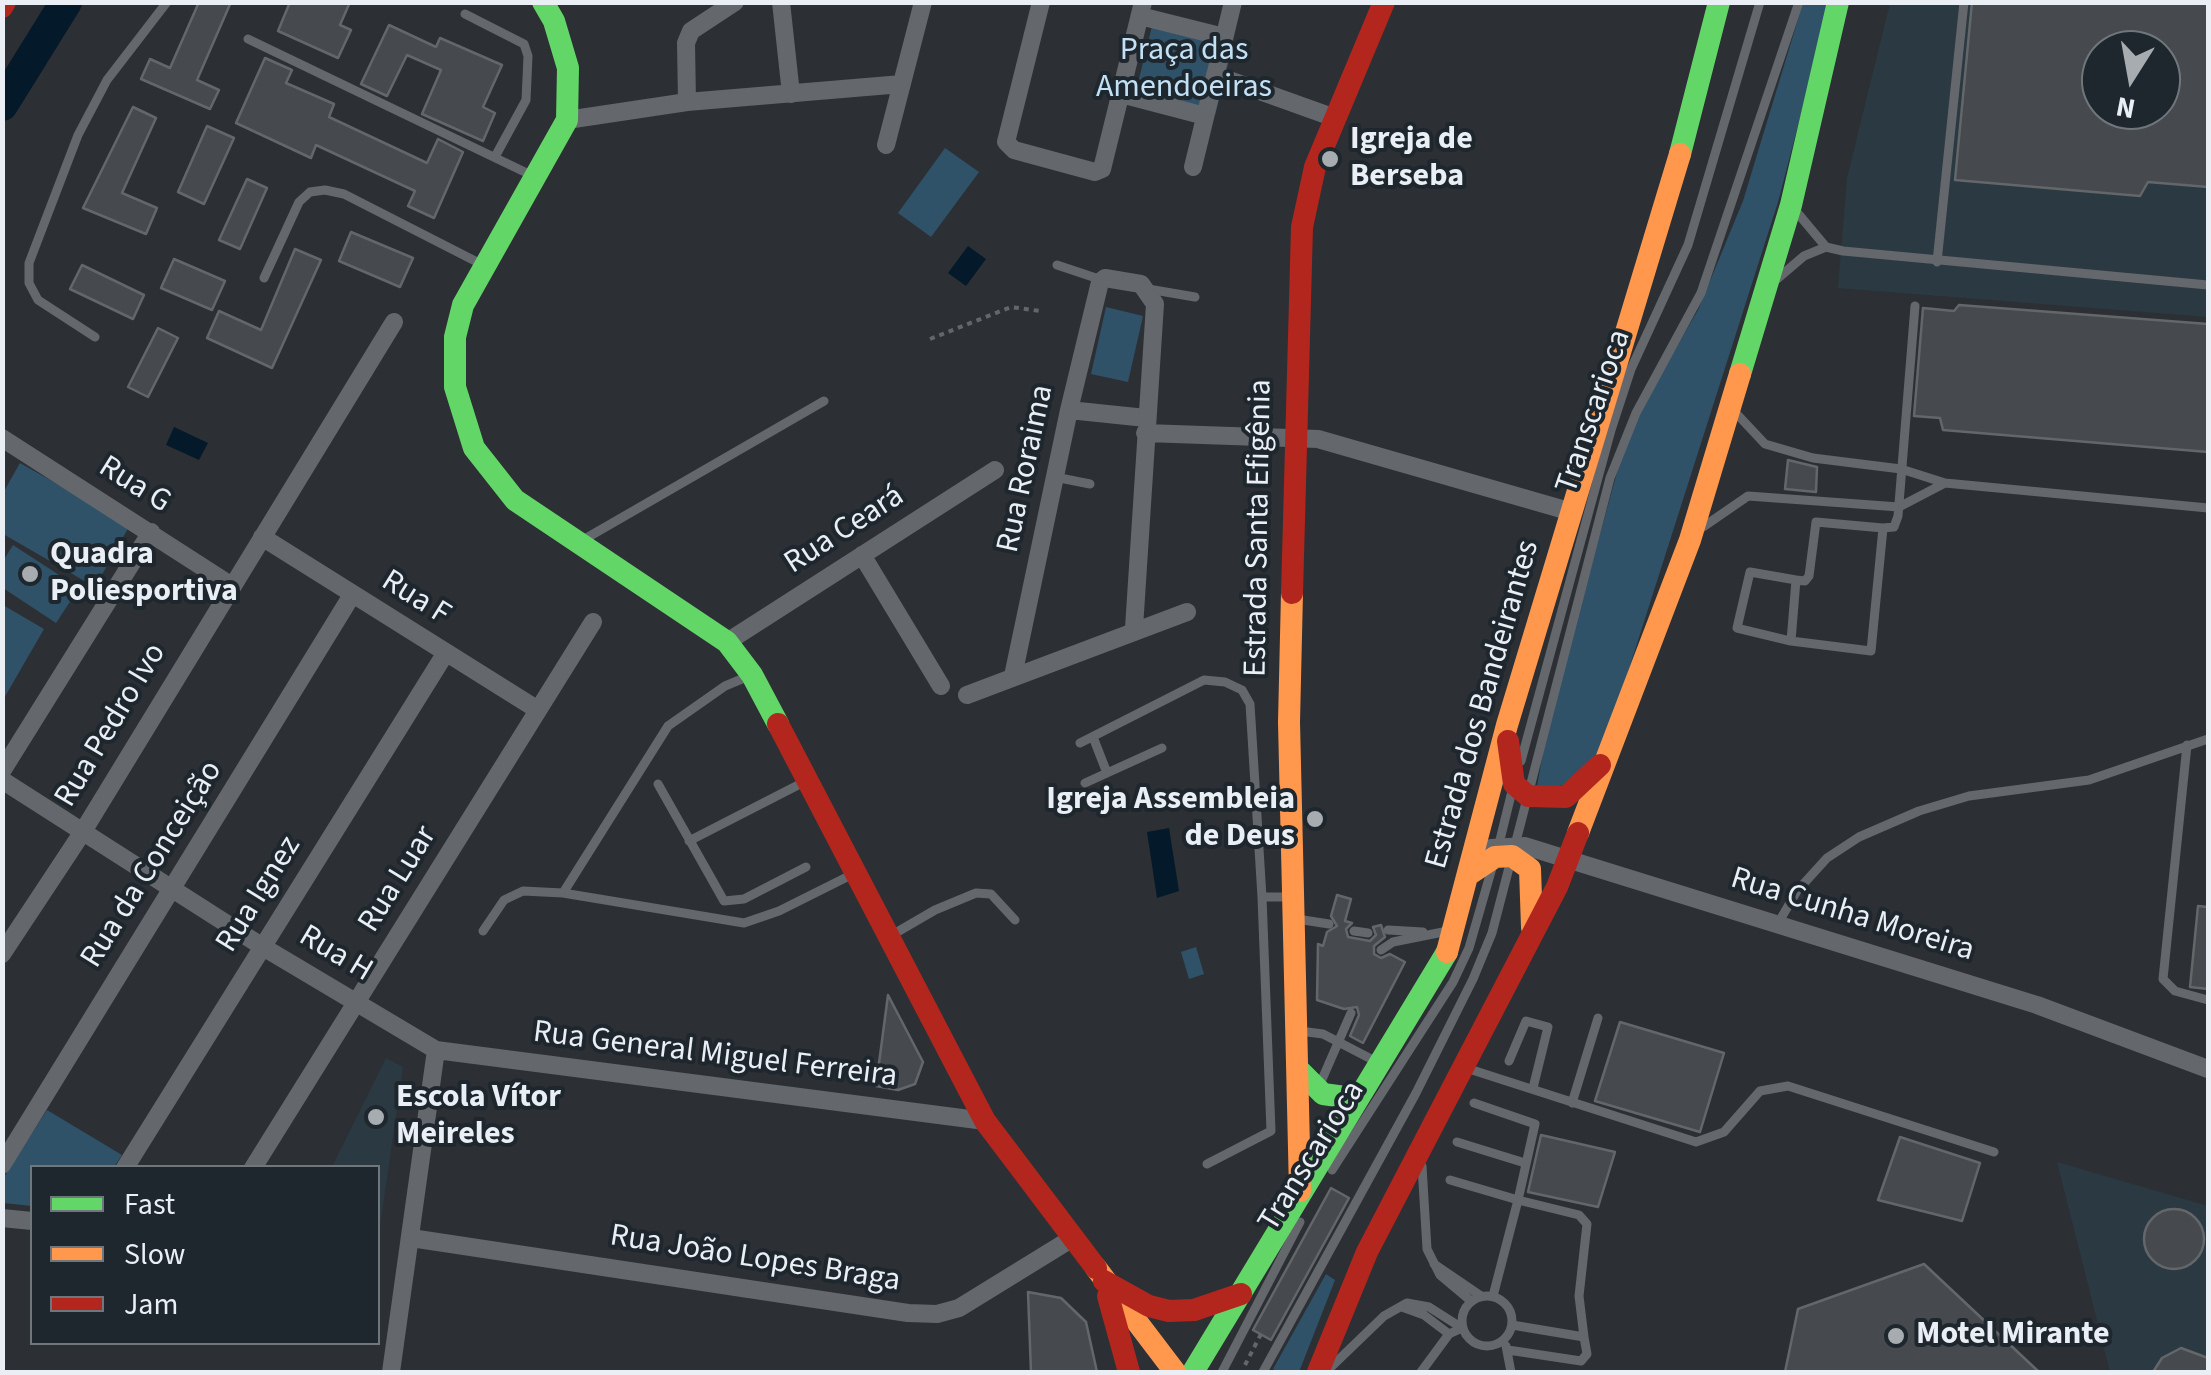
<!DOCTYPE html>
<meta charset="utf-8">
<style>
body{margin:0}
#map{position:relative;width:2211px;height:1375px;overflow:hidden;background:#2c3034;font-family:"Source Sans 3",sans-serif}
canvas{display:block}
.frame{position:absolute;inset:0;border:5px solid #e9eff4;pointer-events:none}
.legend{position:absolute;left:30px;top:1165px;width:350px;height:180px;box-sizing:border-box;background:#1e272d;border:2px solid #6f777d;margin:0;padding:12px 18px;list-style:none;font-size:30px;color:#e9eff4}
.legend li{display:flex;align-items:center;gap:20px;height:50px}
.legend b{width:50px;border:2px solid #6f777d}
.north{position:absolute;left:2081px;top:30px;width:100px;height:100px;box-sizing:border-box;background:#1e272d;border:2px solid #6f777d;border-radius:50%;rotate:191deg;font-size:28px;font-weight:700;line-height:40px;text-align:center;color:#e9eff4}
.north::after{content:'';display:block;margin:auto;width:35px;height:45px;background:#a7acb1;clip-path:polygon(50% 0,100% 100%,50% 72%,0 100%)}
</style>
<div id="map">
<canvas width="2211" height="1375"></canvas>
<div class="frame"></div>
<ul class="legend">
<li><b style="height:12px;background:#63d668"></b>Fast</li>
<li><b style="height:12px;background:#ff974d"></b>Slow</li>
<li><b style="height:12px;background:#b3261e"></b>Jam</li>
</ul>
<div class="north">N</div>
</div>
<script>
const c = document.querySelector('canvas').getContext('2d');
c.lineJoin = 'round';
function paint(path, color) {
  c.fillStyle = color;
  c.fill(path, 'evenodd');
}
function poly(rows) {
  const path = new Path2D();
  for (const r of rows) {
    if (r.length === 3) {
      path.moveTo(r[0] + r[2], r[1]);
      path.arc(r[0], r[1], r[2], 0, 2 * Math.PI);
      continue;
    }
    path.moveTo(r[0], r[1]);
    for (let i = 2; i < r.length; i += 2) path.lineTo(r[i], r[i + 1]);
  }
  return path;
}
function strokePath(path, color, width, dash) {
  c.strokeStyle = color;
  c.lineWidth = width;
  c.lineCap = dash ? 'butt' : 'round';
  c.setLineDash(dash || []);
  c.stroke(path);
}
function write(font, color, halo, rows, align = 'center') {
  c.font = font + ' "Source Sans 3",sans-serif';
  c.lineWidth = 8;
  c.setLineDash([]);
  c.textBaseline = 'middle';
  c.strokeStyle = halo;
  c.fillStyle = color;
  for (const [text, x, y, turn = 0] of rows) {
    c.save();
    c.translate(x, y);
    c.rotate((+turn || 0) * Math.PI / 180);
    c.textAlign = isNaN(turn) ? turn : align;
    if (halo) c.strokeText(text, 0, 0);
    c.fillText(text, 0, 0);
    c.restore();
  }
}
paint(poly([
 [1890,3,2208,3,2208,317,1838,288,1847,178],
 [2101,50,2161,50,2161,110,2101,110],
 [386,1058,403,1067,378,1240,378,1168,332,1167],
 [2057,1162,2208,1206,2208,1372,2110,1372]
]), '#2b3942');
paint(poly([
 [1803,3,1830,3,1778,202,1604,747,1591,778,1536,792,1548,725,1619,465,1644,403,1698,310,1743,201],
 [1152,26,1233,45,1215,115,1135,95],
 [945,148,979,172,931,237,898,213],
 [1106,307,1143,316,1128,382,1091,374],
 [20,463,130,525,95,587,3,534,3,493],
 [13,545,79,588,56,623,3,588,3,561],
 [3,605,44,629,3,700],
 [1196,947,1204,974,1189,979,1181,952],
 [47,1110,122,1155,114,1167,32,1168,32,1206,3,1203,2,1180],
 [1326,1274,1335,1280,1299,1372,1278,1372,1273,1369]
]), '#2f5269');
paint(poly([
 [968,246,986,259,966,286,948,273],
 [174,427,208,443,199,460,166,445],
 [1169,828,1179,891,1157,898,1147,832]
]), '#041929');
strokePath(poly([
 [2,105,66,2]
]), '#041929', 32);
const building = poly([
 [199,2,231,2,197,80,219,90,210,109,141,79,150,59,170,68,199,2],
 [290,2,350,2,340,25,351,30,338,58,278,31,290,2],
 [1972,2,2208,2,2208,187,2148,182,2140,196,1955,180,1972,2],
 [2101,50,2161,50,2161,110,2101,110,2101,50],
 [389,25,436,47,440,38,502,65,483,107,495,113,483,141,422,114,441,70,407,55,387,96,361,84,389,25],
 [265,58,292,70,286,83,334,104,329,117,427,163,438,139,463,152,434,218,408,206,415,191,316,145,311,158,236,123,265,58],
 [133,107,156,118,122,193,157,208,146,234,83,208,133,107],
 [207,126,234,138,204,204,178,192,207,126],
 [247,179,267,188,240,249,219,240,247,179],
 [351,232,413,258,400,287,339,261,351,232],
 [295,249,321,260,272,368,207,338,219,311,261,330,295,249],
 [174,259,225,281,212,310,161,288,174,259],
 [82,265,144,295,133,319,70,289,82,265],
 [1959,305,2208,324,2208,452,1943,430,1940,418,1914,416,1923,308,1954,311,1959,305],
 [158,328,178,338,148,397,128,387,158,328],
 [1788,460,1817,467,1816,492,1785,489,1788,460],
 [1337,895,1351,899,1345,921,1352,923,1346,929,1348,937,1370,941,1376,935,1373,927,1381,925,1385,937,1374,946,1374,954,1381,958,1390,954,1405,962,1363,1043,1350,1036,1359,1015,1357,1007,1344,1009,1317,1000,1318,944,1323,946,1327,932,1337,926,1331,916,1337,895],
 [2198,906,2208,907,2208,989,2190,987,2198,906],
 [888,995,923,1062,915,1084,898,1090,876,1086,888,995],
 [1620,1022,1724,1053,1700,1132,1595,1101,1620,1022],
 [1541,1135,1615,1152,1598,1207,1528,1192,1541,1135],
 [1900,1137,1980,1163,1962,1221,1878,1200,1900,1137],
 [1331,1188,1349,1198,1271,1340,1253,1330,1331,1188],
 [2174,1239,30],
 [1924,1264,2039,1372,1785,1372,1798,1309,1924,1264],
 [1028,1292,1061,1298,1086,1322,1097,1372,1031,1372,1028,1292],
 [2181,1348,2208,1358,2208,1372,2153,1372,2162,1358,2181,1348]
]);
paint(building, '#46494d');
strokePath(building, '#63676a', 2.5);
strokePath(poly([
 [930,339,1011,307,1040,311],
 [1245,1365,1261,1334]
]), '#64676a', 4, [5, 5]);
strokePath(poly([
 [465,14,524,44,528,56,526,100,496,155],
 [248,39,531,175],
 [1795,210,1826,247,1843,251,2208,285],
 [1937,262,1964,2],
 [1057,265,1102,280],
 [264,278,299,202,310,192,325,190,344,194,481,264],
 [1777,279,1804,256,1826,247],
 [1148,289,1195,297],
 [95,337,38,300,29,283,29,263,78,135,107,80,167,2],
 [1055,477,1090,484],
 [1945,483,2208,508],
 [1703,527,1748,496,1899,507,1945,483,1901,469,1813,458,1765,444,1734,411],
 [583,540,824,401],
 [1796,580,1750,572,1737,628,1791,641,1871,651,1883,528,1894,527,1898,516,1915,306],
 [1791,641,1796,580,1805,581,1809,576,1816,522,1883,528],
 [1093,737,1107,773],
 [1080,743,1204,680,1225,682,1242,690,1250,704,1262,897],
 [2187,745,2163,979,2175,991,2208,1000],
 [1521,761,1611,430,1631,369,1688,245,1760,2],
 [1085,783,1162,748],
 [658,784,724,901,744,899,806,867],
 [689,841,806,781],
 [1515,845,1610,478,1636,413,1701,293,1799,2],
 [1498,848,1512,791],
 [563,893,668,726,725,686,749,676],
 [1297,919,1329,924],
 [1777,925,1797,891,1827,858,1859,837,1919,811,1969,796,2089,780,2208,739],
 [1388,930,1423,932],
 [483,931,504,900,523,891,563,893,744,923,779,911,853,874],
 [1354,931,1368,933],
 [892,935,935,910,976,893,991,894,1015,920],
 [1381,950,1393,942,1448,931],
 [1300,1031,1323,1034,1377,1062],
 [1509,1061,1526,1021,1548,1027,1533,1088],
 [1466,1068,1696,1142,1724,1132,1760,1091,1788,1086,1994,1152],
 [1320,1084,1351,1013],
 [1474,1103,1535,1124,1518,1200,1579,1215,1587,1224,1579,1296,1584,1337,1512,1325],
 [1572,1103,1598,1018],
 [1457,1142,1525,1163],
 [1207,1164,1271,1131,1262,897,1290,897],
 [1422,1166,1427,1249,1440,1275,1471,1301],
 [1332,1170,1453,982,1469,948,1492,868],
 [1450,1180,1518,1200,1493,1296],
 [1434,1264,1481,1296],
 [1487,1321,25],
 [1402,1307,1424,1315,1449,1334],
 [1506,1346,1511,1372],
 [1508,1350,1581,1361,1587,1354,1584,1337],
 [1331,1367,1384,1316,1407,1303,1429,1307,1462,1328],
 [1222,1372,1300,1222],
 [1263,1372,1416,1093,1473,979,1492,933,1511,860],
 [1421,1372,1449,1334,1462,1328]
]), '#64676b', 9);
strokePath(poly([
 [781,2,791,94],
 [1041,2,1006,142,1014,150,1095,172,1102,169,1143,2],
 [1140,16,1224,37],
 [1215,75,1335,118],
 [1121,94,1205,116],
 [687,102,686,43,691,31,735,2],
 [567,120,687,102,902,84],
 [886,145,923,2],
 [1193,167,1233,2],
 [1069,410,1146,418],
 [1145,433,1318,439,1572,512],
 [2,438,232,586],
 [262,537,538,710],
 [862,555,941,686],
 [727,642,995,470],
 [1013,676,1069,410,1100,282,1105,278,1141,284,1155,304,1134,628],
 [967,695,1187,612],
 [2,771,151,532],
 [2,780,263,947,436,1050,985,1121],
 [1491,848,1525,846,2037,1005,2208,1069],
 [2,954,82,833,394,322],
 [2,1165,352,595],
 [125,1168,445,654],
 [253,1168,593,622],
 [2,1218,32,1221],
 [411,1238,908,1313,937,1314,959,1308,1071,1239],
 [391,1372,436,1050]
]), '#64676b', 18);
strokePath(poly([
 [543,2,554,21,568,68,567,120,463,305,455,337,455,387,474,448,515,500,727,642,752,675,778,724],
 [1680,154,1719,2],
 [1740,374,1791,205,1838,2],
 [1299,1070,1323,1094,1345,1097,1362,1092],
 [1193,1372,1447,952]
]), '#63d668', 22);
strokePath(poly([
 [1292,593,1289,722,1300,1191],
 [1578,833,1690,540,1740,374],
 [1468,875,1495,857,1512,856,1530,869,1532,927],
 [1447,952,1507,725,1680,154],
 [1096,1268,1175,1372]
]), '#ff974d', 22);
strokePath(poly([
 [2,7,5,2],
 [1292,593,1302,227,1315,167,1384,2],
 [778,724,985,1121,1096,1268],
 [1508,741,1514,784,1528,796,1566,797,1600,765],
 [1104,1281,1149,1306,1169,1311,1194,1310,1241,1294],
 [1108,1296,1129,1372],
 [1318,1372,1367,1252,1557,887,1578,833]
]), '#b3261e', 22);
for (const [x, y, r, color] of [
 [1330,159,10,"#a7acb1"],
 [30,574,10,"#a7acb1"],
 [1315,819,10,"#a7acb1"],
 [376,1117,10,"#a7acb1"],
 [1896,1336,10,"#a7acb1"]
]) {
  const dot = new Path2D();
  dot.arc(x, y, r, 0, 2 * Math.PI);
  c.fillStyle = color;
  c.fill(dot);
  strokePath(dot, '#1e272d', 4);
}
write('32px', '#c3e1f6', '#1e272d', [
 ["Praça das",1184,52],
 ["Amendoeiras",1184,89]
]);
write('bold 32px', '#e9eff4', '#1e272d', [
 ["Igreja de",1350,141],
 ["Berseba",1350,178],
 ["Quadra",50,556],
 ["Poliesportiva",50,593],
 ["Igreja Assembleia",1295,801,"right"],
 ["de Deus",1295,838,"right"],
 ["Escola Vítor",396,1099],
 ["Meireles",396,1136],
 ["Motel Mirante",1916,1336]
], 'left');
write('32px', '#e9eff4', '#1e272d', [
 ["Transcarioca",1595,412,-71],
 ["Rua Roraima",1027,469,-78],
 ["Rua G",134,486,32],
 ["Estrada Santa Efigênia",1260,528,-89],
 ["Rua Ceará",845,531,-33],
 ["Rua F",415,599,32],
 ["Estrada dos Bandeirantes",1484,705,-74],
 ["Rua Pedro Ivo",112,726,-59],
 ["Rua da Conceição",153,865,-58],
 ["Rua Luar",399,880,-58],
 ["Rua Ignez",260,895,-58],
 ["Rua Cunha Moreira",1852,916,17],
 ["Rua H",335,955,31],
 ["Rua General Miguel Ferreira",715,1056,7],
 ["Transcarioca",1313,1157,-58],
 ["Rua João Lopes Braga",755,1260,9]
]);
</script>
